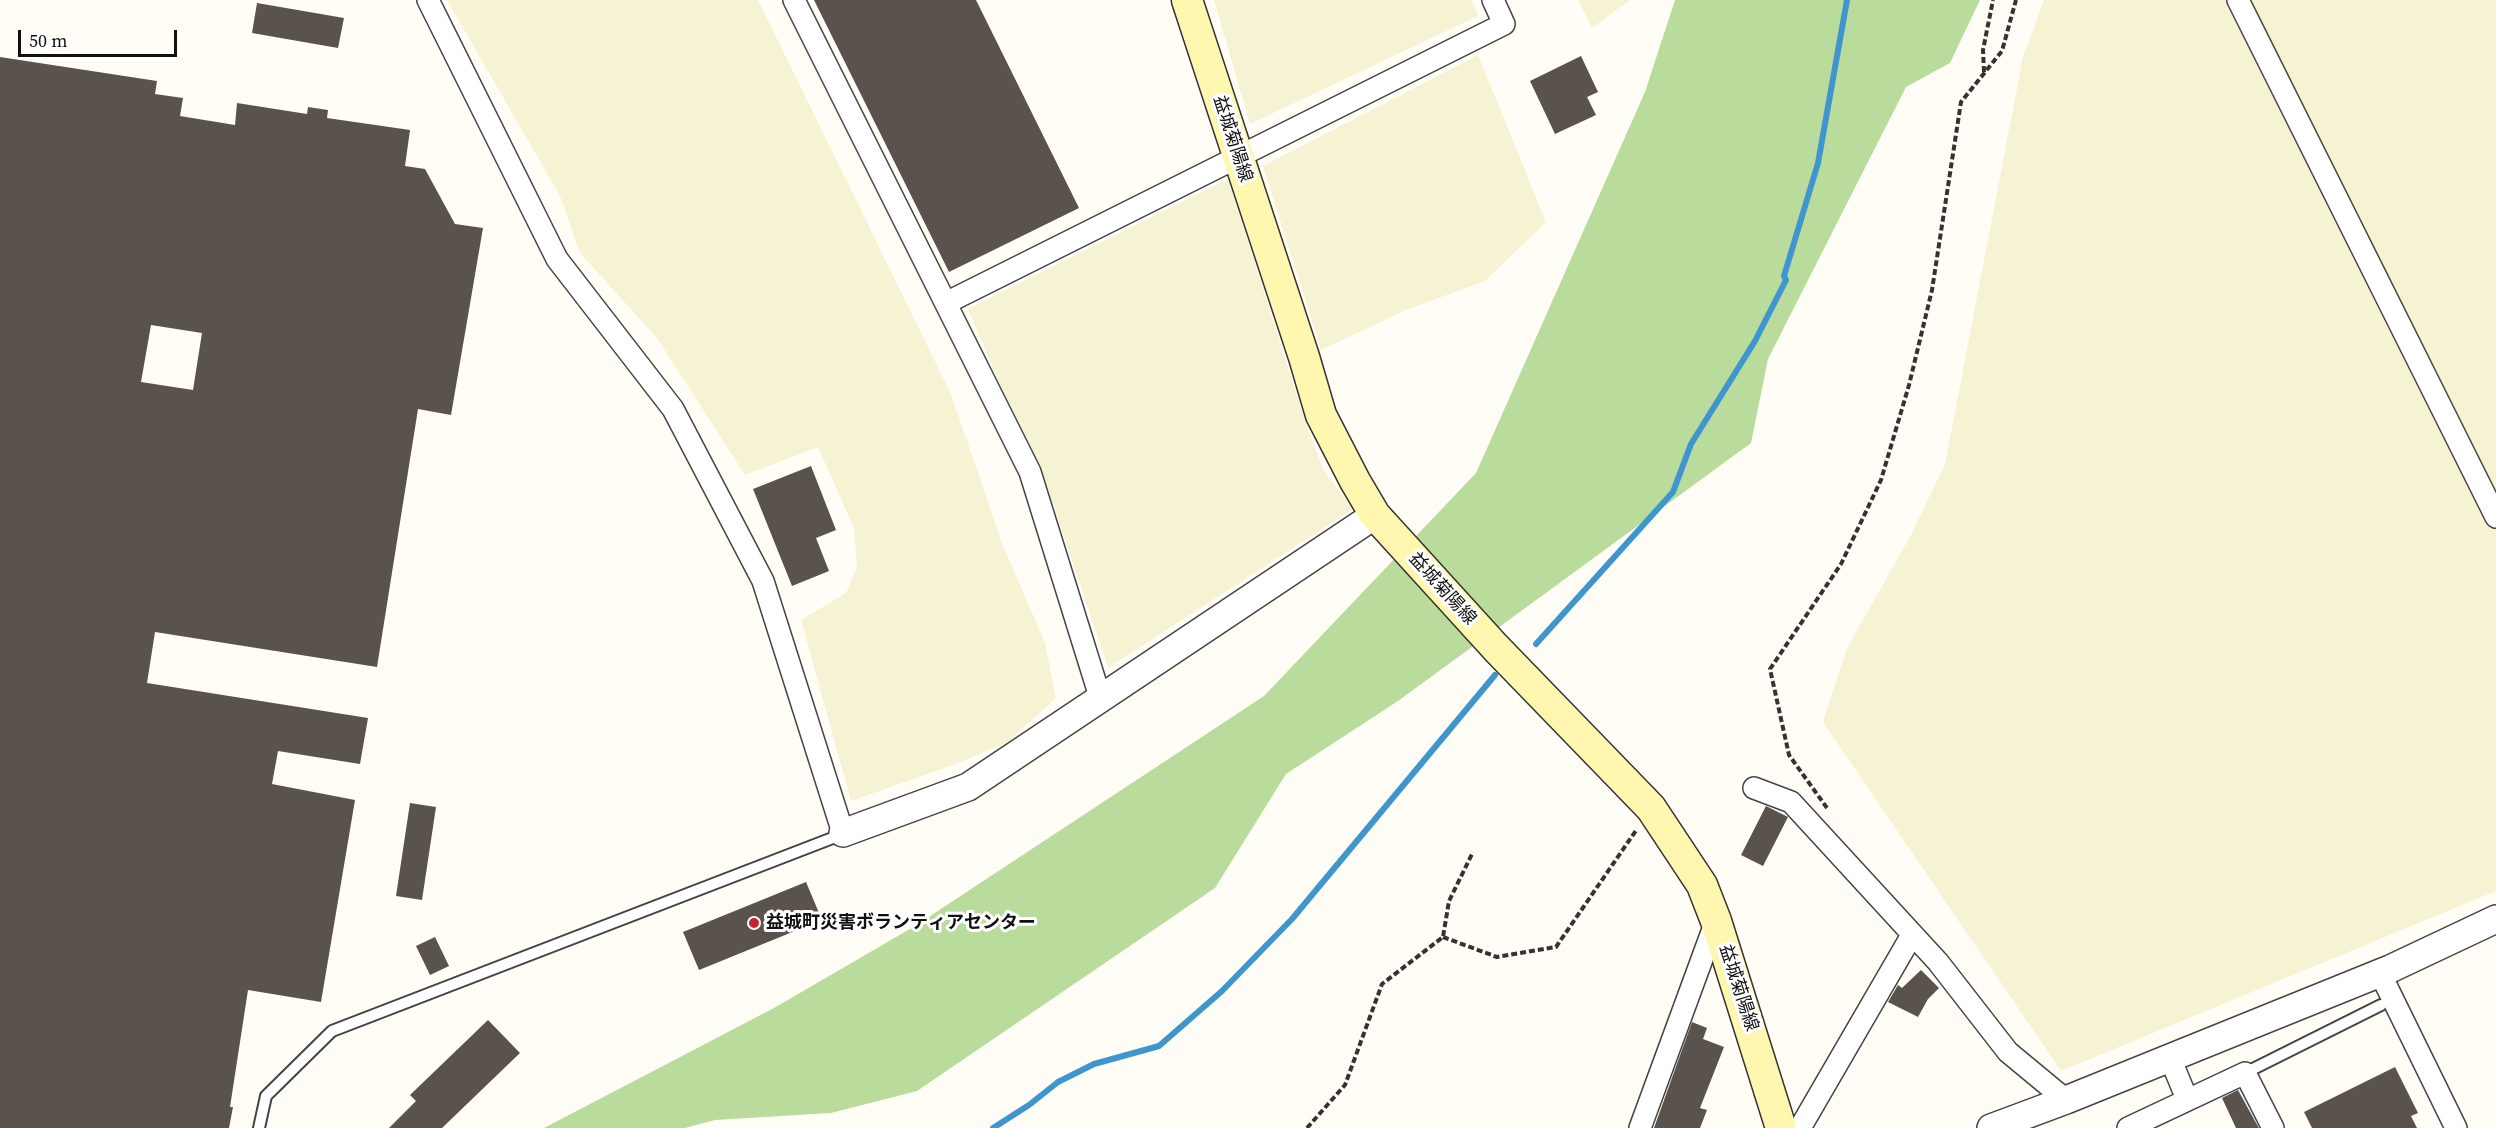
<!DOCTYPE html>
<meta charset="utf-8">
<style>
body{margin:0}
#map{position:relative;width:2496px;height:1128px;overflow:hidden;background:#fffdf5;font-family:"Source Serif 4",serif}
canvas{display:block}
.scale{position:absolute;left:18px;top:30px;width:159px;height:27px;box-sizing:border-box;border:3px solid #111;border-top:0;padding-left:8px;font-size:18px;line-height:21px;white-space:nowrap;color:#111;-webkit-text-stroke:4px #fff;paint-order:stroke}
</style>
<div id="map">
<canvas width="2496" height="1128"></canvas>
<div class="scale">50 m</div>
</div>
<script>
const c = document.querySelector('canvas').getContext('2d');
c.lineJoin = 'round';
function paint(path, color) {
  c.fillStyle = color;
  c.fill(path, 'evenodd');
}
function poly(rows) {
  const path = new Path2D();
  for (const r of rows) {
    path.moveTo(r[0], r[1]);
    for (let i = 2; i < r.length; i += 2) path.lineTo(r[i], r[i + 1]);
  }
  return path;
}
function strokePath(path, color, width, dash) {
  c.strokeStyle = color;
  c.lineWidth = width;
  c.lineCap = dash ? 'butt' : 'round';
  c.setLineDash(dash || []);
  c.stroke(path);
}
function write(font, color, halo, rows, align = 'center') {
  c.font = font + ' "Source Serif 4","Noto Sans JP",serif';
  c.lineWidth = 6;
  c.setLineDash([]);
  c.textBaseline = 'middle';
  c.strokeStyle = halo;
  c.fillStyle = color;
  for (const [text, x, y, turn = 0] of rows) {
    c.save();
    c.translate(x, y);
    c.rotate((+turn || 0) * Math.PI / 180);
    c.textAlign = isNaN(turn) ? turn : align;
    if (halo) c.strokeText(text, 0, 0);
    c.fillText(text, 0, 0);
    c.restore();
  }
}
paint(poly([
 [447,0,758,0,951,394,1002,543,1045,643,1056,698,1008,742,953,765,851,801,801,620,846,593,857,567,854,528,818,447,745,475,657,338,580,253,560,196],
 [1214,0,1472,0,1478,16,1250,124],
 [1578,0,1630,0,1592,28],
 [2044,0,2496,0,2496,891,2061,1071,1823,722,1847,648,1911,535,1945,464,2023,57],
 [1478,55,1546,222,1485,281,1406,310,1321,350,1263,166],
 [1228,179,1307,427,1324,471,1353,509,1108,668,1040,465,997,377,968,309]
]), '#f6f3d4');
paint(poly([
 [1675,0,1980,0,1950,63,1906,87,1768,359,1751,443,1398,701,1286,774,1215,888,917,1091,831,1113,715,1120,685,1128,544,1128,774,1008,915,926,1264,696,1476,473,1645,92]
]), '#b9dc9c');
strokePath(poly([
 [1536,644,1673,492,1691,444,1755,341,1786,280,1784,276,1818,163,1847,0],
 [993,1128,1029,1105,1058,1082,1094,1064,1159,1046,1222,991,1292,919,1495,675]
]), '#3f96cf', 6);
paint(poly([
 [814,0,976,0,1079,208,949,272],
 [257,3,344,18,338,48,252,33],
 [1581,56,1598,92,1587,97,1596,115,1555,134,1530,81],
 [0,57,157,81,155,94,183,98,180,116,235,125,237,103,307,114,308,107,328,110,327,118,410,130,405,166,425,169,455,224,483,228,451,415,418,409,377,667,155,632,147,683,368,718,360,764,278,751,272,784,355,800,321,1002,248,990,230,1107,233,1107,229,1128,0,1128],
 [151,325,202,333,193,390,141,382],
 [811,466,836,530,816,538,829,571,792,586,753,489],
 [410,803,436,807,422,900,396,896],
 [1766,806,1788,817,1763,866,1741,855],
 [806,882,822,920,699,970,683,932],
 [435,937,449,966,430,975,416,946],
 [1921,970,1939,988,1928,999,1918,1017,1888,1002,1898,985,1902,988],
 [488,1020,520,1053,442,1128,389,1128,416,1101,410,1095],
 [1692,1022,1707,1028,1703,1039,1724,1047,1700,1108,1707,1110,1700,1128,1654,1128],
 [2395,1067,2418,1113,2411,1116,2417,1128,2312,1128,2304,1112],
 [2238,1090,2255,1121,2259,1128,2236,1128,2222,1098]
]), '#5a524d');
const service = poly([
 [2245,1073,2381,1005],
 [259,1128,266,1096,332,1031,843,834]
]);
const minor = poly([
 [428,0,557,259,673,409,763,581,843,833],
 [794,0,1030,472,1100,697],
 [2238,0,2496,517],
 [946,303,1504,24,1493,0],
 [1754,788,1791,802,1938,962,2008,1052,2066,1100],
 [2380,973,2456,1128],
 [2170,1058,2187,1099],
 [1640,1128,1716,921],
 [1800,1128,1912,935],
 [2128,1128,2245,1073,2273,1128]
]);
const tertiary = poly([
 [843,833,968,787,1375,515],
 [1991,1128,2066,1100,2390,969,2496,919]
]);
const secondary = poly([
 [1187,0,1304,357,1321,415,1355,481,1375,515,1496,648,1651,808,1702,885,1716,921,1781,1128]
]);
strokePath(service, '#444', 14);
strokePath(minor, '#444', 24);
strokePath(tertiary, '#444', 30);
strokePath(secondary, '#333', 33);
strokePath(poly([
 [1984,72,1983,50,1993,0],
 [1827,808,1789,755,1770,669,1841,564,1881,480,1909,385,1932,290,1961,102,2002,51,2016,0],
 [1443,937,1497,957,1556,947,1637,829],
 [1307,1128,1345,1085,1382,984,1443,937,1449,901,1473,852]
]), '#333', 4, [6, 3]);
strokePath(service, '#fff', 10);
strokePath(minor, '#fff', 21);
strokePath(tertiary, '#fff', 27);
strokePath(secondary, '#fff6b0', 30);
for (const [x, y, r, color] of [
 [754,923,6,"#c4262e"]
]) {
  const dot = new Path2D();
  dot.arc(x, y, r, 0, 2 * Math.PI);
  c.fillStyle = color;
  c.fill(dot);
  strokePath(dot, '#fff', 2);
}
write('18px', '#111', '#fff', [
 ["益城菊陽線",1232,139,72],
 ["益城菊陽線",1442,589,48],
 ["益城菊陽線",1738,988,72]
]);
write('bold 18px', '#111', '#fff', [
 ["益城町災害ボランティアセンター",766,923]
], 'left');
</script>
